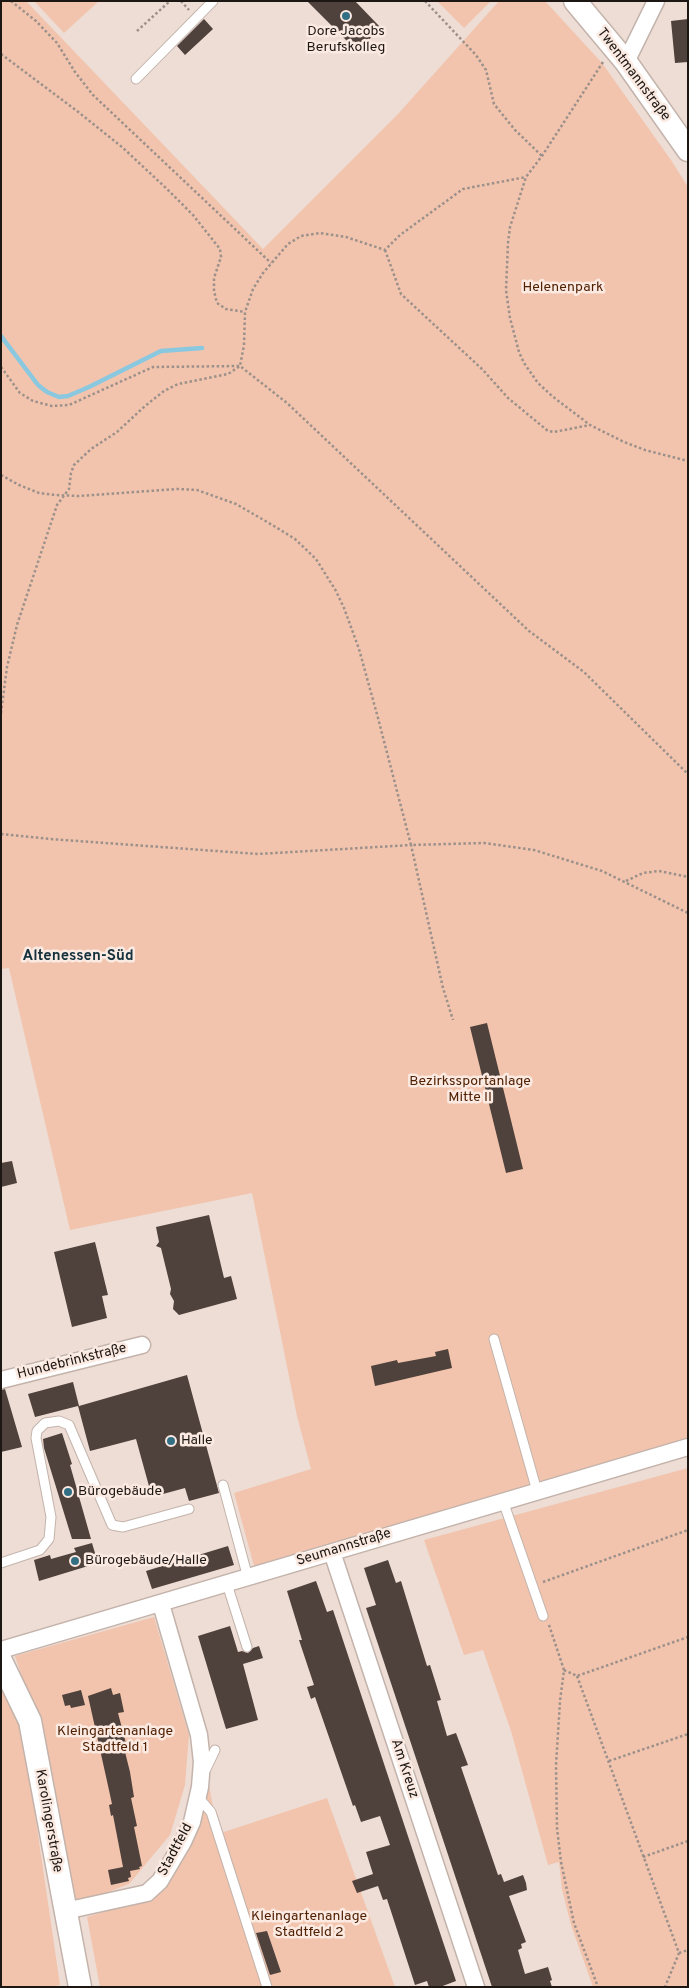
<!DOCTYPE html>
<meta charset="utf-8">
<style>
body{margin:0}
#map{position:relative;width:689px;height:1988px;overflow:hidden;background:#edddd5;font-family:Overpass,sans-serif}
canvas{display:block}
.frame{position:absolute;inset:0;border:2px solid #1d1714;pointer-events:none}
</style>
<div id="map">
<canvas width="689" height="1988"></canvas>
<div class="frame"></div>
</div>
<script>
const c = document.querySelector('canvas').getContext('2d');
c.lineJoin = 'round';
function paint(path, color) {
  c.fillStyle = color;
  c.fill(path, 'evenodd');
}
function poly(rows) {
  const path = new Path2D();
  for (const r of rows) {
    path.moveTo(r[0], r[1]);
    for (let i = 2; i < r.length; i += 2) path.lineTo(r[i], r[i + 1]);
  }
  return path;
}
function strokePath(path, color, width, dash) {
  c.strokeStyle = color;
  c.lineWidth = width;
  c.lineCap = dash ? 'butt' : 'round';
  c.setLineDash(dash || []);
  c.stroke(path);
}
function write(font, color, halo, rows, align = 'center') {
  c.font = font + ' Overpass,sans-serif';
  c.lineWidth = 5;
  c.setLineDash([]);
  c.textBaseline = 'middle';
  c.strokeStyle = halo;
  c.fillStyle = color;
  for (const [text, x, y, turn = 0] of rows) {
    c.save();
    c.translate(x, y);
    c.rotate((+turn || 0) * Math.PI / 180);
    c.textAlign = isNaN(turn) ? turn : align;
    if (halo) c.strokeText(text, 0, 0);
    c.fillText(text, 0, 0);
    c.restore();
  }
}
paint(poly([
 [1,1,26,1,263,249,398,114,499,1,545,1,602,63,671,160,688,187,688,1442,256,1573,234,1493,311,1469,297,1416,252,1193,70,1230,9,968,1,969],
 [34,1,99,1,64,33],
 [437,1,491,1,464,28],
 [688,1468,688,1987,593,1987,571,1925,562,1889,559,1862,548,1865,511,1731,483,1650,464,1655,424,1540],
 [154,1617,189,1735,185,1785,170,1835,129,1884,72,1906,37,1722,15,1656],
 [1,1677,22,1725,60,1985,51,1987,1,1987],
 [208,1780,218,1834,327,1798,395,1987,100,1987,87,1917,143,1900]
]), '#f2c4ad');
strokePath(poly([
 [1,336,38,385,47,392,59,397,68,396,89,387,161,351,202,348]
]), '#8ac8e0', 4.5);
paint(poly([
 [307,1,355,1,381,28,357,51],
 [204,19,213,29,185,55,177,46],
 [688,19,688,62,675,63,671,21],
 [487,1023,523,1169,506,1173,470,1027],
 [12,1161,17,1183,1,1187,1,1163],
 [209,1215,224,1278,231,1276,237,1299,179,1315,173,1309,174,1301,170,1294,171,1289,161,1248,156,1246,159,1242,156,1227],
 [95,1242,108,1295,102,1296,107,1318,72,1327,54,1252],
 [448,1349,452,1368,375,1386,371,1366,397,1360,398,1363,436,1356,435,1352],
 [187,1375,219,1493,189,1501,185,1488,152,1497,136,1439,90,1451,78,1406,35,1417,28,1394,73,1382,79,1406],
 [5,1389,22,1447,1,1452,1,1390],
 [62,1433,72,1464,70,1465,91,1539,72,1539,44,1448,43,1439],
 [92,1543,98,1563,39,1581,34,1560,50,1555,51,1559,76,1552,74,1548],
 [228,1546,234,1565,152,1589,146,1571],
 [388,1560,396,1583,401,1581,427,1666,430,1665,441,1700,437,1701,447,1736,456,1733,468,1765,461,1767,498,1875,501,1874,504,1882,523,1875,526,1883,527,1890,509,1896,526,1942,521,1944,522,1948,518,1950,525,1974,548,1967,552,1980,550,1981,552,1987,492,1987,366,1608,376,1605,364,1568],
 [316,1581,327,1612,333,1610,456,1981,440,1987,429,1987,427,1981,415,1985,387,1899,383,1900,378,1886,357,1893,352,1881,373,1874,366,1852,390,1845,380,1816,361,1822,355,1805,353,1806,315,1697,311,1699,307,1687,314,1685,299,1640,302,1640,287,1591],
 [230,1626,238,1652,242,1651,248,1653,253,1648,259,1646,263,1658,243,1664,258,1720,226,1729,198,1636],
 [111,1688,113,1695,120,1693,124,1712,118,1713,128,1751,125,1752,130,1772,134,1797,131,1798,137,1826,134,1827,142,1866,139,1867,140,1869,130,1871,131,1877,128,1878,129,1881,111,1885,108,1870,123,1867,113,1815,111,1816,109,1805,112,1804,107,1781,88,1696],
 [81,1690,85,1705,71,1708,70,1705,65,1706,62,1695],
 [267,1931,281,1972,270,1975,256,1933]
]), '#4f413b');
const lane = poly([
 [136,79,213,1],
 [494,1339,537,1491],
 [223,1485,248,1578],
 [503,1501,543,1616],
 [1,1563,40,1550,49,1539,51,1517,36,1438,37,1431,45,1423,59,1421,69,1425,112,1525,123,1527,189,1509],
 [227,1584,247,1647],
 [206,1769,215,1750],
 [199,1798,211,1812,267,1987]
]);
const street = poly([
 [626,62,656,1],
 [1,1380,142,1345],
 [332,1552,476,1987],
 [1,1650,688,1447],
 [65,1911,147,1893,160,1881,183,1842,192,1822,200,1787,202,1762,199,1735,161,1604]
]);
const secondary = poly([
 [575,1,626,62,688,150],
 [1,1661,30,1721,80,1987]
]);
strokePath(lane, '#c3b3ab', 11);
strokePath(street, '#c3b3ab', 19);
strokePath(secondary, '#c3b3ab', 25);
strokePath(poly([
 [11,1,36,21,57,43,75,72,93,95,271,263],
 [181,1,189,10],
 [425,1,476,55,486,70,494,104,515,130,542,156],
 [137,31,170,1],
 [1,54,77,111,122,147,167,189,193,215,220,249,221,257,214,278,214,291,217,303,226,309,245,312],
 [603,62,542,156,526,177,510,227,508,243,506,290,510,318,519,352,524,363,538,383,552,396,590,425,624,442,645,450,688,461],
 [385,250,401,294,483,370,508,398,548,431,554,432,590,425],
 [1,367,20,393,33,401,52,406,69,405,153,367,240,366,287,403,529,631,584,672,688,774],
 [1,475,19,485,39,493,55,495,79,496,177,489,197,490,236,504,274,526,295,539,316,559,336,591,344,608,359,649,378,718,411,845,484,843,534,850,602,871,688,913],
 [1,713,7,667,17,625,57,505,69,489,71,473,74,465,91,449,117,432,145,406,164,391,178,384,228,374,240,366,244,345,245,312,253,289,263,273,288,244,301,236,320,233,346,237,385,250,400,235,463,189,526,177],
 [1,834,50,839,258,854,411,845,443,988,453,1020],
 [626,881,643,873,659,871,688,877],
 [543,1582,688,1530],
 [549,1625,564,1670,560,1701,556,1765,557,1828,561,1862,574,1923,598,1987],
 [564,1670,577,1676,688,1637],
 [577,1676,679,1953,665,1987],
 [609,1761,688,1734],
 [643,1857,688,1841],
 [679,1953,688,1950]
]), '#9c908a', 2.5, [2.5, 2.5]);
strokePath(lane, '#fff', 9);
strokePath(street, '#fff', 16);
strokePath(secondary, '#fff', 22);
for (const [x, y, r, color] of [
 [346,16,5,"#326f85"],
 [171,1441,5,"#326f85"],
 [68,1492,5,"#326f85"],
 [75,1561,5,"#326f85"]
]) {
  const dot = new Path2D();
  dot.arc(x, y, r, 0, 2 * Math.PI);
  c.fillStyle = color;
  c.fill(dot);
  strokePath(dot, '#fbeae2', 2);
}
write('14px', '#1d1714', '#fbeae2', [
 ["Dore Jacobs",346,32,"center"],
 ["Berufskolleg",346,48,"center"],
 ["Halle",181,1441],
 ["Bürogebäude",78,1492],
 ["Bürogebäude/Halle",85,1561]
], 'left');
write('14px', '#1d1714', '#fbeae2', [
 ["Twentmannstraße",633,75,53],
 ["Hundebrinkstraße",72,1362,-14],
 ["Seumannstraße",344,1548,-17],
 ["Am Kreuz",404,1769,72],
 ["Karolingerstraße",48,1821,80],
 ["Stadtfeld",176,1850,-62]
]);
write('14px', '#502003', '#fbeae2', [
 ["Helenenpark",563,288],
 ["Bezirkssportanlage",470,1082],
 ["Mitte II",470,1098],
 ["Kleingartenanlage",115,1732],
 ["Stadtfeld 1",115,1748],
 ["Kleingartenanlage",309,1917],
 ["Stadtfeld 2",309,1933]
]);
write('bold 15px', '#14313c', '#fbeae2', [
 ["Altenessen-Süd",78,957]
]);
</script>
